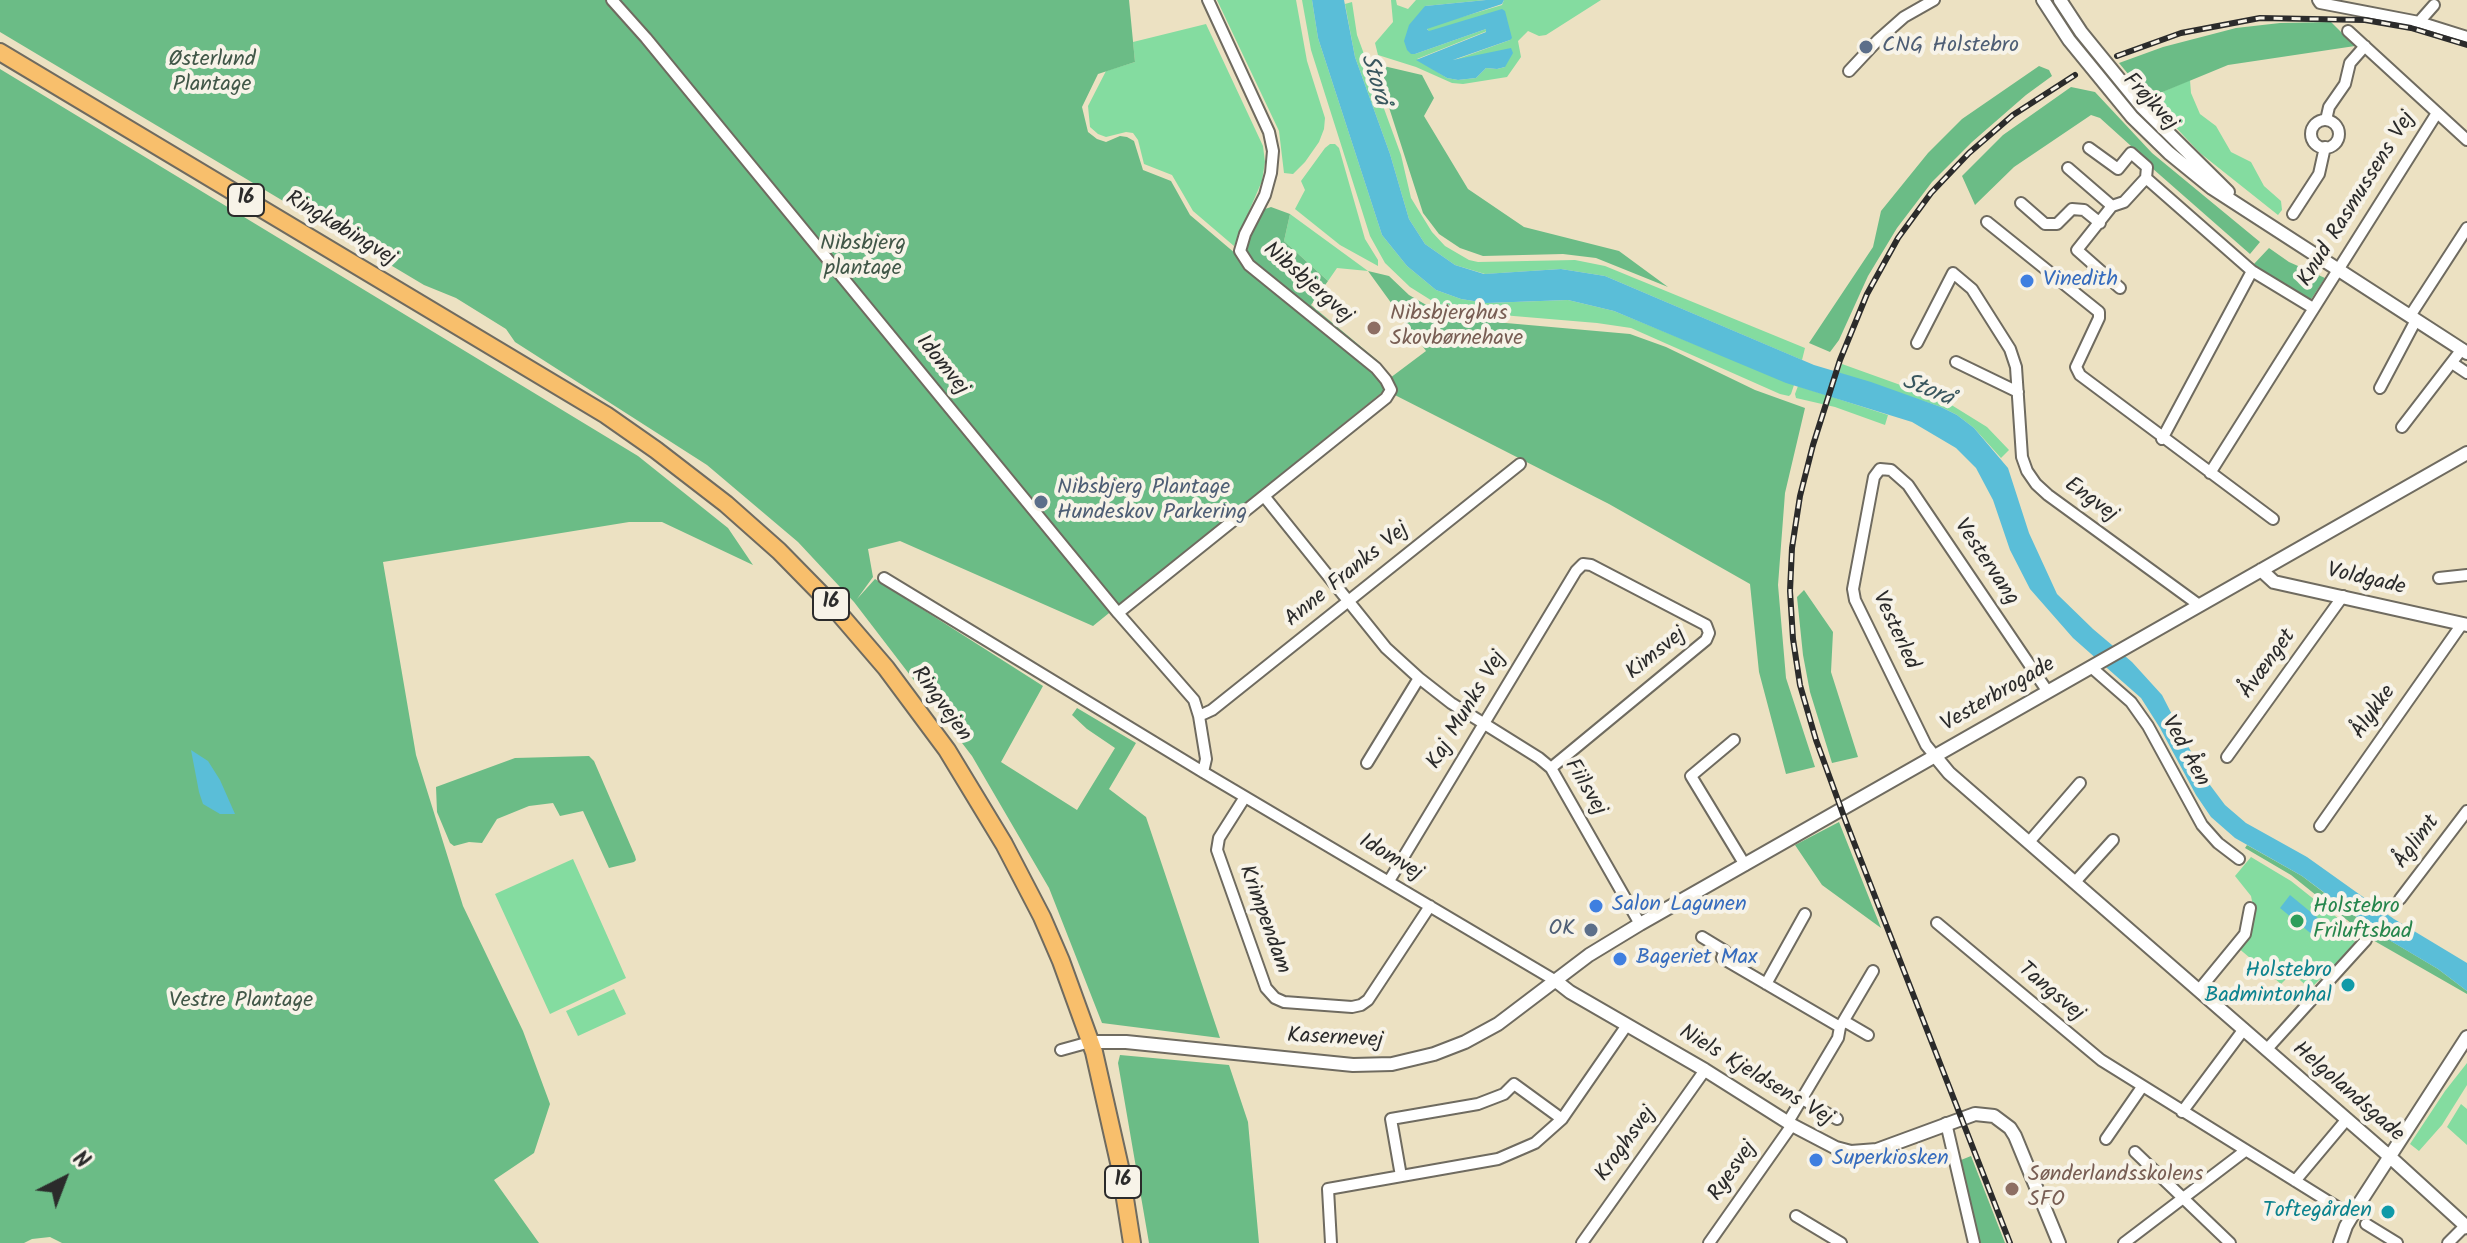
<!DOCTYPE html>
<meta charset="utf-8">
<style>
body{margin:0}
#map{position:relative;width:2467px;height:1243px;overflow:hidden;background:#ece1c2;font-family:Kalam,sans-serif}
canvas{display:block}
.north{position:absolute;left:24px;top:1139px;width:80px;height:80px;-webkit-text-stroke:6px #f7f3e8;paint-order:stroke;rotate:42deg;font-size:22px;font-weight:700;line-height:32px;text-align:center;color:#2b2b2b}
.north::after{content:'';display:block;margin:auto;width:28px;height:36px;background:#2b2b2b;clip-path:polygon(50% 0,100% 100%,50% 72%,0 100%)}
</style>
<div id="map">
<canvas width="2467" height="1243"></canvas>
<div class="north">N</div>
</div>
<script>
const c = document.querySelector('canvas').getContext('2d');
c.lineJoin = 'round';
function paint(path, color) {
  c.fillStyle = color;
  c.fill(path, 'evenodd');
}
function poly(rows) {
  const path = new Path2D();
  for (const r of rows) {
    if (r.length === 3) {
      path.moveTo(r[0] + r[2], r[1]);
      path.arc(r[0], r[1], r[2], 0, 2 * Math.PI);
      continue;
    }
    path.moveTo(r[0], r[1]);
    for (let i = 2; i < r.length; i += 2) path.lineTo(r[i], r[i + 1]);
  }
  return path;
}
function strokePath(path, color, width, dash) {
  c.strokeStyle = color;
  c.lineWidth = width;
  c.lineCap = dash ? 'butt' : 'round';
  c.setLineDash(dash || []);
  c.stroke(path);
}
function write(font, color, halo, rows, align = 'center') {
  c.font = font + ' Kalam,sans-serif';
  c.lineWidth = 8;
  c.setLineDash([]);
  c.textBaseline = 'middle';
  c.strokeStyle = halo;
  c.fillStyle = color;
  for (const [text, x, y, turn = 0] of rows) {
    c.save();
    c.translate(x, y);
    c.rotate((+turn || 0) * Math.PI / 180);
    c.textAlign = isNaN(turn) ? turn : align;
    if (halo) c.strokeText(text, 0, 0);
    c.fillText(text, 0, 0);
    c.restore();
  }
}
paint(poly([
 [1217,0,1296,0,1307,61,1325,118,1324,129,1319,142,1305,162,1293,174,1284,173,1279,131],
 [1302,0,1312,0,1318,38,1382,235,1407,266,1436,290,1461,299,1486,303,1568,300,1614,311,1794,385,1791,394,1789,396,1780,394,1631,328,1597,323,1454,311,1445,309,1410,287,1385,263,1370,236,1311,50],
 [1391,0,1396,0,1397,5,1408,9,1416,0,1486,0,1425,6,1415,54,1486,29,1487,31,1417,59,1447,78,1458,80,1476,78,1486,68,1497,69,1505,67,1452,61,1510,40,1502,10,1429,32,1427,28,1428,27,1502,5,1504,0,1601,0,1546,35,1539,36,1528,31,1518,41,1521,57,1507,77,1463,84,1452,83,1416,67,1378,55,1375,43,1393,22],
 [1352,2,1357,35,1401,155,1411,198,1432,232,1445,246,1469,260,1478,262,1575,260,1605,266,1805,348,1802,360,1605,276,1561,269,1485,274,1455,265,1425,244,1409,219,1390,154,1355,57,1345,4],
 [1206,24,1263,146,1265,162,1262,181,1234,246,1193,211,1172,175,1144,164,1138,140,1133,133,1126,132,1106,137,1098,134,1090,127,1088,106,1106,71,1135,62,1133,42],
 [2190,80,2191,93,2200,114,2216,126,2231,152,2251,162,2264,186,2281,201,2282,210,2278,215,2200,153,2148,98],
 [1330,144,1335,144,1339,148,1365,239,1378,260,1378,266,1340,245,1295,209,1305,190,1301,181,1325,148],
 [1290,214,1368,271,1337,268,1328,281,1284,241],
 [1842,364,1945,401,1987,427,2009,450,2001,458,1974,428,1957,415,1941,407,1839,373],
 [1798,386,1888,415,1885,425,1835,407,1796,398,1795,394],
 [2251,857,2291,881,2354,931,2355,945,2310,989,2292,973,2281,984,2237,947,2253,906,2251,896,2235,876],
 [573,859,626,978,550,1014,495,894],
 [614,989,626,1014,578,1036,566,1011],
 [2467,1063,2467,1085,2442,1125,2419,1151,2410,1144,2445,1091],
 [2461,1104,2467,1109,2467,1145,2447,1127]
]), '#84dca0');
paint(poly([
 [0,0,1129,0,1135,62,1098,74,1082,107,1088,132,1097,139,1106,142,1120,136,1127,137,1134,141,1143,170,1171,181,1190,215,1236,254,1262,210,1271,207,1290,214,1284,241,1328,281,1311,305,1377,360,1390,378,1426,351,1368,271,1389,276,1409,295,1435,310,1461,319,1630,334,1666,347,1755,390,1805,408,1785,493,1778,585,1786,678,1815,767,1786,774,1759,672,1750,584,1609,504,1385,390,1093,626,900,541,868,549,873,577,857,599,875,579,1043,686,1001,762,1077,810,1115,748,1087,729,1072,715,1077,708,1136,743,1109,789,1146,817,1220,1038,1102,1023,1049,888,972,756,854,602,798,542,707,465,515,342,506,329,456,298,424,285,0,32],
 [2331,22,2355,46,2228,65,2148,98,2119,63,2163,47,2236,28,2280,23],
 [1375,64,1422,75,1434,98,1424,116,1468,189,1524,227,1619,251,1668,287,1596,258,1563,254,1483,256,1460,248,1439,234,1423,213],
 [2039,66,2049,70,2052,76,2026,95,1972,142,1932,182,1897,228,1868,276,1839,340,1830,352,1809,343,1873,247,1881,211,1928,153,1962,119],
 [0,69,638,456,728,528,753,565,662,522,629,522,383,562,416,755,463,906,523,1031,550,1104,534,1153,494,1180,539,1243,62,1243,50,1237,32,1239,24,1243,0,1243],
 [2071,87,2095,92,2152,153,2260,242,2250,254,2152,168,2151,164,2100,118,2091,115,2014,167,1975,205,1962,176,2003,135],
 [2269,248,2289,262,2325,278,2310,301,2253,265],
 [1804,590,1833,632,1831,672,1858,757,1832,763,1810,692,1803,655,1797,597],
 [589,756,594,761,635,856,636,860,634,862,609,868,583,811,560,816,553,803,529,806,497,819,482,843,469,842,454,846,450,843,437,812,436,787,515,758],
 [1839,822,1881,928,1822,885,1795,845],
 [2247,845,2302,876,2372,929,2367,936,2291,875,2245,848],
 [2376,932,2438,969,2467,991,2467,994,2371,939],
 [1120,1055,1229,1065,1248,1122,1259,1243,1149,1243,1118,1063],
 [1971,1156,2005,1243,1980,1243,1961,1160]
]), '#6bbc86');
paint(poly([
 [1312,0,1344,0,1355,57,1390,154,1409,219,1425,244,1455,265,1484,274,1561,269,1605,276,1814,365,1871,382,1941,407,1957,415,1974,428,2008,468,2029,533,2057,594,2093,629,2132,662,2162,695,2204,777,2225,805,2246,823,2307,857,2394,919,2467,963,2467,991,2438,969,2384,937,2302,876,2235,838,2211,817,2196,795,2160,728,2141,698,2073,638,2030,589,2010,550,1993,500,1976,468,1956,448,1912,422,1786,383,1614,311,1568,300,1486,303,1461,299,1436,290,1407,266,1382,235,1318,38],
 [1486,0,1504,0,1502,4,1427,29,1429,31,1502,9,1505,11,1512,38,1510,40,1453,60,1511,48,1513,53,1505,67,1497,69,1486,68,1476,78,1458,80,1447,78,1416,60,1486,32,1486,29,1415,54,1411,54,1407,50,1404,41,1409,25,1425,6],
 [191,750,208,761,220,780,235,814,220,814,203,804,199,792],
 [2290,895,2324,923,2314,936,2280,908]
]), '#5abed8');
const minor = poly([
 [612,0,646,38,1118,613,1194,700,1199,716,1206,759,1203,772],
 [2318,0,2320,3,2419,22,2467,37],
 [2419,22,2434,5],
 [2348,31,2467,140],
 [1849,71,1878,40,1904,17,1934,0],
 [2326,120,2329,107,2345,84,2350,63,2365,46],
 [2325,134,14],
 [2089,148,2118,169,2131,153,2147,167,2146,178],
 [2068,168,2112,206],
 [2021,203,2045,224,2057,224,2072,209,2084,210,2100,223],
 [2293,214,2319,174,2325,147],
 [1987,222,2099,312,2099,318,2076,367,2080,375,2273,519],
 [2120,288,2077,250,2112,206,2124,202,2146,178,2252,271,2313,308],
 [2410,316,2467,228],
 [1917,343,1953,273,1972,289,2010,349,2016,367,2022,457,2027,471,2036,484,2048,495,2199,605],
 [1956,362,2018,392],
 [2452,363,2467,373],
 [2380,388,2416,320],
 [2402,427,2462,349],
 [2162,439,2252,271],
 [2210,473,2437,113],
 [1264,496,1386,648,1419,678,1451,703,1539,758,1551,768,1640,924],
 [884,578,1203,772,1556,981],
 [2439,578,2467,575],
 [1118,613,1386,398,1391,390,1386,380,1376,368,1249,265,1240,251,1245,234,1265,195,1271,173,1273,151,1269,132,1208,0],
 [2091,667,2131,702,2148,726,2202,825,2218,843,2239,859],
 [1199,716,1212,710,1520,464],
 [1734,740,1691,776,1745,865],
 [1935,756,1926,745,1855,600,1853,589,1874,477,1880,469,1891,470,1908,485,2048,692],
 [2227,757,2343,596],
 [1367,763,1419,678],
 [1245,797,1219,838,1217,850,1266,988,1275,998,1284,1002,1352,1007,1361,1005,1368,1000,1430,906],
 [2320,826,2462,624],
 [2029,842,2080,783],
 [1389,881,1576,571,1583,564,1591,565,1706,625,1709,633,1706,640,1551,768],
 [2075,882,2113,840],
 [2400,899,2467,811],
 [1937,923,2101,1060,2342,1210],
 [1702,937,1725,951,1722,958,1840,1027,1873,971],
 [1766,984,1805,914],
 [2199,990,2245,934,2250,908],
 [1844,1021,1868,1035],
 [2267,1049,2366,940],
 [1061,1050,1090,1042],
 [1802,1099,1837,1119],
 [2182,1112,2244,1029],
 [1788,1122,1838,1038,1840,1027],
 [1946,1123,1974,1243],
 [2106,1139,2142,1087],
 [2135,1152,2230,1243],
 [1401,1176,1391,1119,1478,1104,1504,1094,1514,1084,1562,1119],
 [2295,1181,2347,1119],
 [1796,1216,1841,1243],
 [2366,1224,2397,1243],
 [1331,1243,1328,1189,1498,1159,1535,1143,1562,1119,1627,1025],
 [1582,1243,1705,1070],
 [1709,1243,1792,1125],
 [2124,1243,2245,1151],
 [2448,1243,2462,1229,2467,1228]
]);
const tertiary = poly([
 [2043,0,2069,40,2132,117,2169,153,2212,188,2467,353],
 [2060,0,2081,32,2142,107,2228,192],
 [2261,570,2274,582,2467,625],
 [1935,756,1949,773,2389,1156,2467,1227],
 [1556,981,1570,992,1705,1070,1792,1125,1836,1148,1851,1152,1877,1150,1975,1114,1994,1116,2010,1128,2015,1136,2059,1243],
 [1090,1042,1126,1042,1353,1065,1392,1064,1434,1054,1465,1042,1498,1024,1589,955,1640,924,2467,453],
 [2340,1243,2346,1226,2359,1204,2467,1037]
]);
const primary = poly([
 [0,52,606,415,656,450,726,504,779,551,831,604,886,668,947,750,1004,844,1042,917,1061,961,1094,1052,1120,1167,1132,1243]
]);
strokePath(minor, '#6f6b60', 14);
strokePath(tertiary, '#6f6b60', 16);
strokePath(primary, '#6f6b60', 20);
strokePath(minor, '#fff', 10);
strokePath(tertiary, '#fff', 12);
strokePath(primary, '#f8bf6c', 16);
const rail = poly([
 [2117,56,2181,33,2260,18,2365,20,2411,28,2467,45],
 [2010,1243,1846,822,1816,740,1800,685,1793,639,1790,591,1792,548,1800,496,1813,445,1840,360,1867,294,1898,238,1931,193,1969,153,2013,115,2075,75]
]);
strokePath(rail, '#2b2b2b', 6);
strokePath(rail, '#f7f3e8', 3, [9]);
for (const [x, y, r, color] of [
 [1866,47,8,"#5c6f8a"],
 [2027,281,8,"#3f7fe0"],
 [1374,328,8,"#8d6e63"],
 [1041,502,8,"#5c6f8a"],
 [1596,906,8,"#3f7fe0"],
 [2297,921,8,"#2e9e5b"],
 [1591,930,8,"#5c6f8a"],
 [1620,959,8,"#3f7fe0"],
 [2348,985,8,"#0f9aa8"],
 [1816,1160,8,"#3f7fe0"],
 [2012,1189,8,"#8d6e63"],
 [2388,1212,8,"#0f9aa8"]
]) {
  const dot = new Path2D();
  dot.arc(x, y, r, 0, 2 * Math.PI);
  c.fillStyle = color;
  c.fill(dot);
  strokePath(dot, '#f7f3e8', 3);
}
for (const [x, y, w] of [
 [246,200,36],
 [831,604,36],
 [1123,1182,36]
]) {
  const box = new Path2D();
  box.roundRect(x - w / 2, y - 16, w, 32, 6);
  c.fillStyle = '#f7f3e8';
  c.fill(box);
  strokePath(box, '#2b2b2b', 2);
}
write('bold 20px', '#2b2b2b', null, [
 ["16",246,200],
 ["16",831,604],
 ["16",1123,1182]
]);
write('22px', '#4e5e75', '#f7f3e8', [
 ["CNG Holstebro",1882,47],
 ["Nibsbjerg Plantage",1057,489],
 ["Hundeskov Parkering",1057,514],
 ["OK",1575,930,"right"]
], 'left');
write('22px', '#415748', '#f7f3e8', [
 ["Østerlund",212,61],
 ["Plantage",212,86],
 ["Nibsbjerg",863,245],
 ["plantage",863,270],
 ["Vestre Plantage",241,1002]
]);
write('22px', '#2b2b2b', '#f7f3e8', [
 ["Frøjkvej",2149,103,47],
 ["Knud Rasmussens Vej",2358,200,-58],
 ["Ringkøbingvej",340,230,31],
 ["Nibsbjergvej",1307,284,41],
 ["Idomvej",941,366,51],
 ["Engvej",2090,501,36],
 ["Vestervang",1985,563,56],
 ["Anne Franks Vej",1348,576,-39],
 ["Voldgade",2366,581,13],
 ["Vesterled",1894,631,65],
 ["Kimsvej",1657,655,-39],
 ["Åvænget",2269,665,-54],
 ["Vesterbrogade",1999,696,-30],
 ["Ringvejen",940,705,54],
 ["Kaj Munks Vej",1468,711,-59],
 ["Ålykke",2375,713,-55],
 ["Ved Åen",2184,752,61],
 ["Fiilsvej",1584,788,59],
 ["Åglimt",2418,843,-53],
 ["Idomvej",1390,859,31],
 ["Krimpendam",1263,920,70],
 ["Tangsvej",2050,993,40],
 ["Kasernevej",1335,1040,3],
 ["Niels Kjeldsens Vej",1755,1077,31],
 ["Helgolandsgade",2347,1093,41],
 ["Kroghsvej",1627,1145,-54],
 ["Ryesvej",1734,1172,-55]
]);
write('22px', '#366cbe', '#f7f3e8', [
 ["Vinedith",2043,281],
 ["Salon Lagunen",1612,906],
 ["Bageriet Max",1636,959],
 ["Superkiosken",1832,1160]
], 'left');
write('22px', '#785e54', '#f7f3e8', [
 ["Nibsbjerghus",1390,315],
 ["Skovbørnehave",1390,340],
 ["Sønderlandsskolens",2028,1176],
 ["SFO",2028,1201]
], 'left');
write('22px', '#27864d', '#f7f3e8', [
 ["Holstebro",2313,908],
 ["Friluftsbad",2313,933]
], 'left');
write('22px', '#0d838f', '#f7f3e8', [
 ["Holstebro",2332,972],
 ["Badmintonhal",2332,997],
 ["Toftegården",2372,1212]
], 'right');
write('italic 24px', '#39575f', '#f7f3e8', [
 ["Storå",1373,80,73],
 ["Storå",1927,392,22]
]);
</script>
